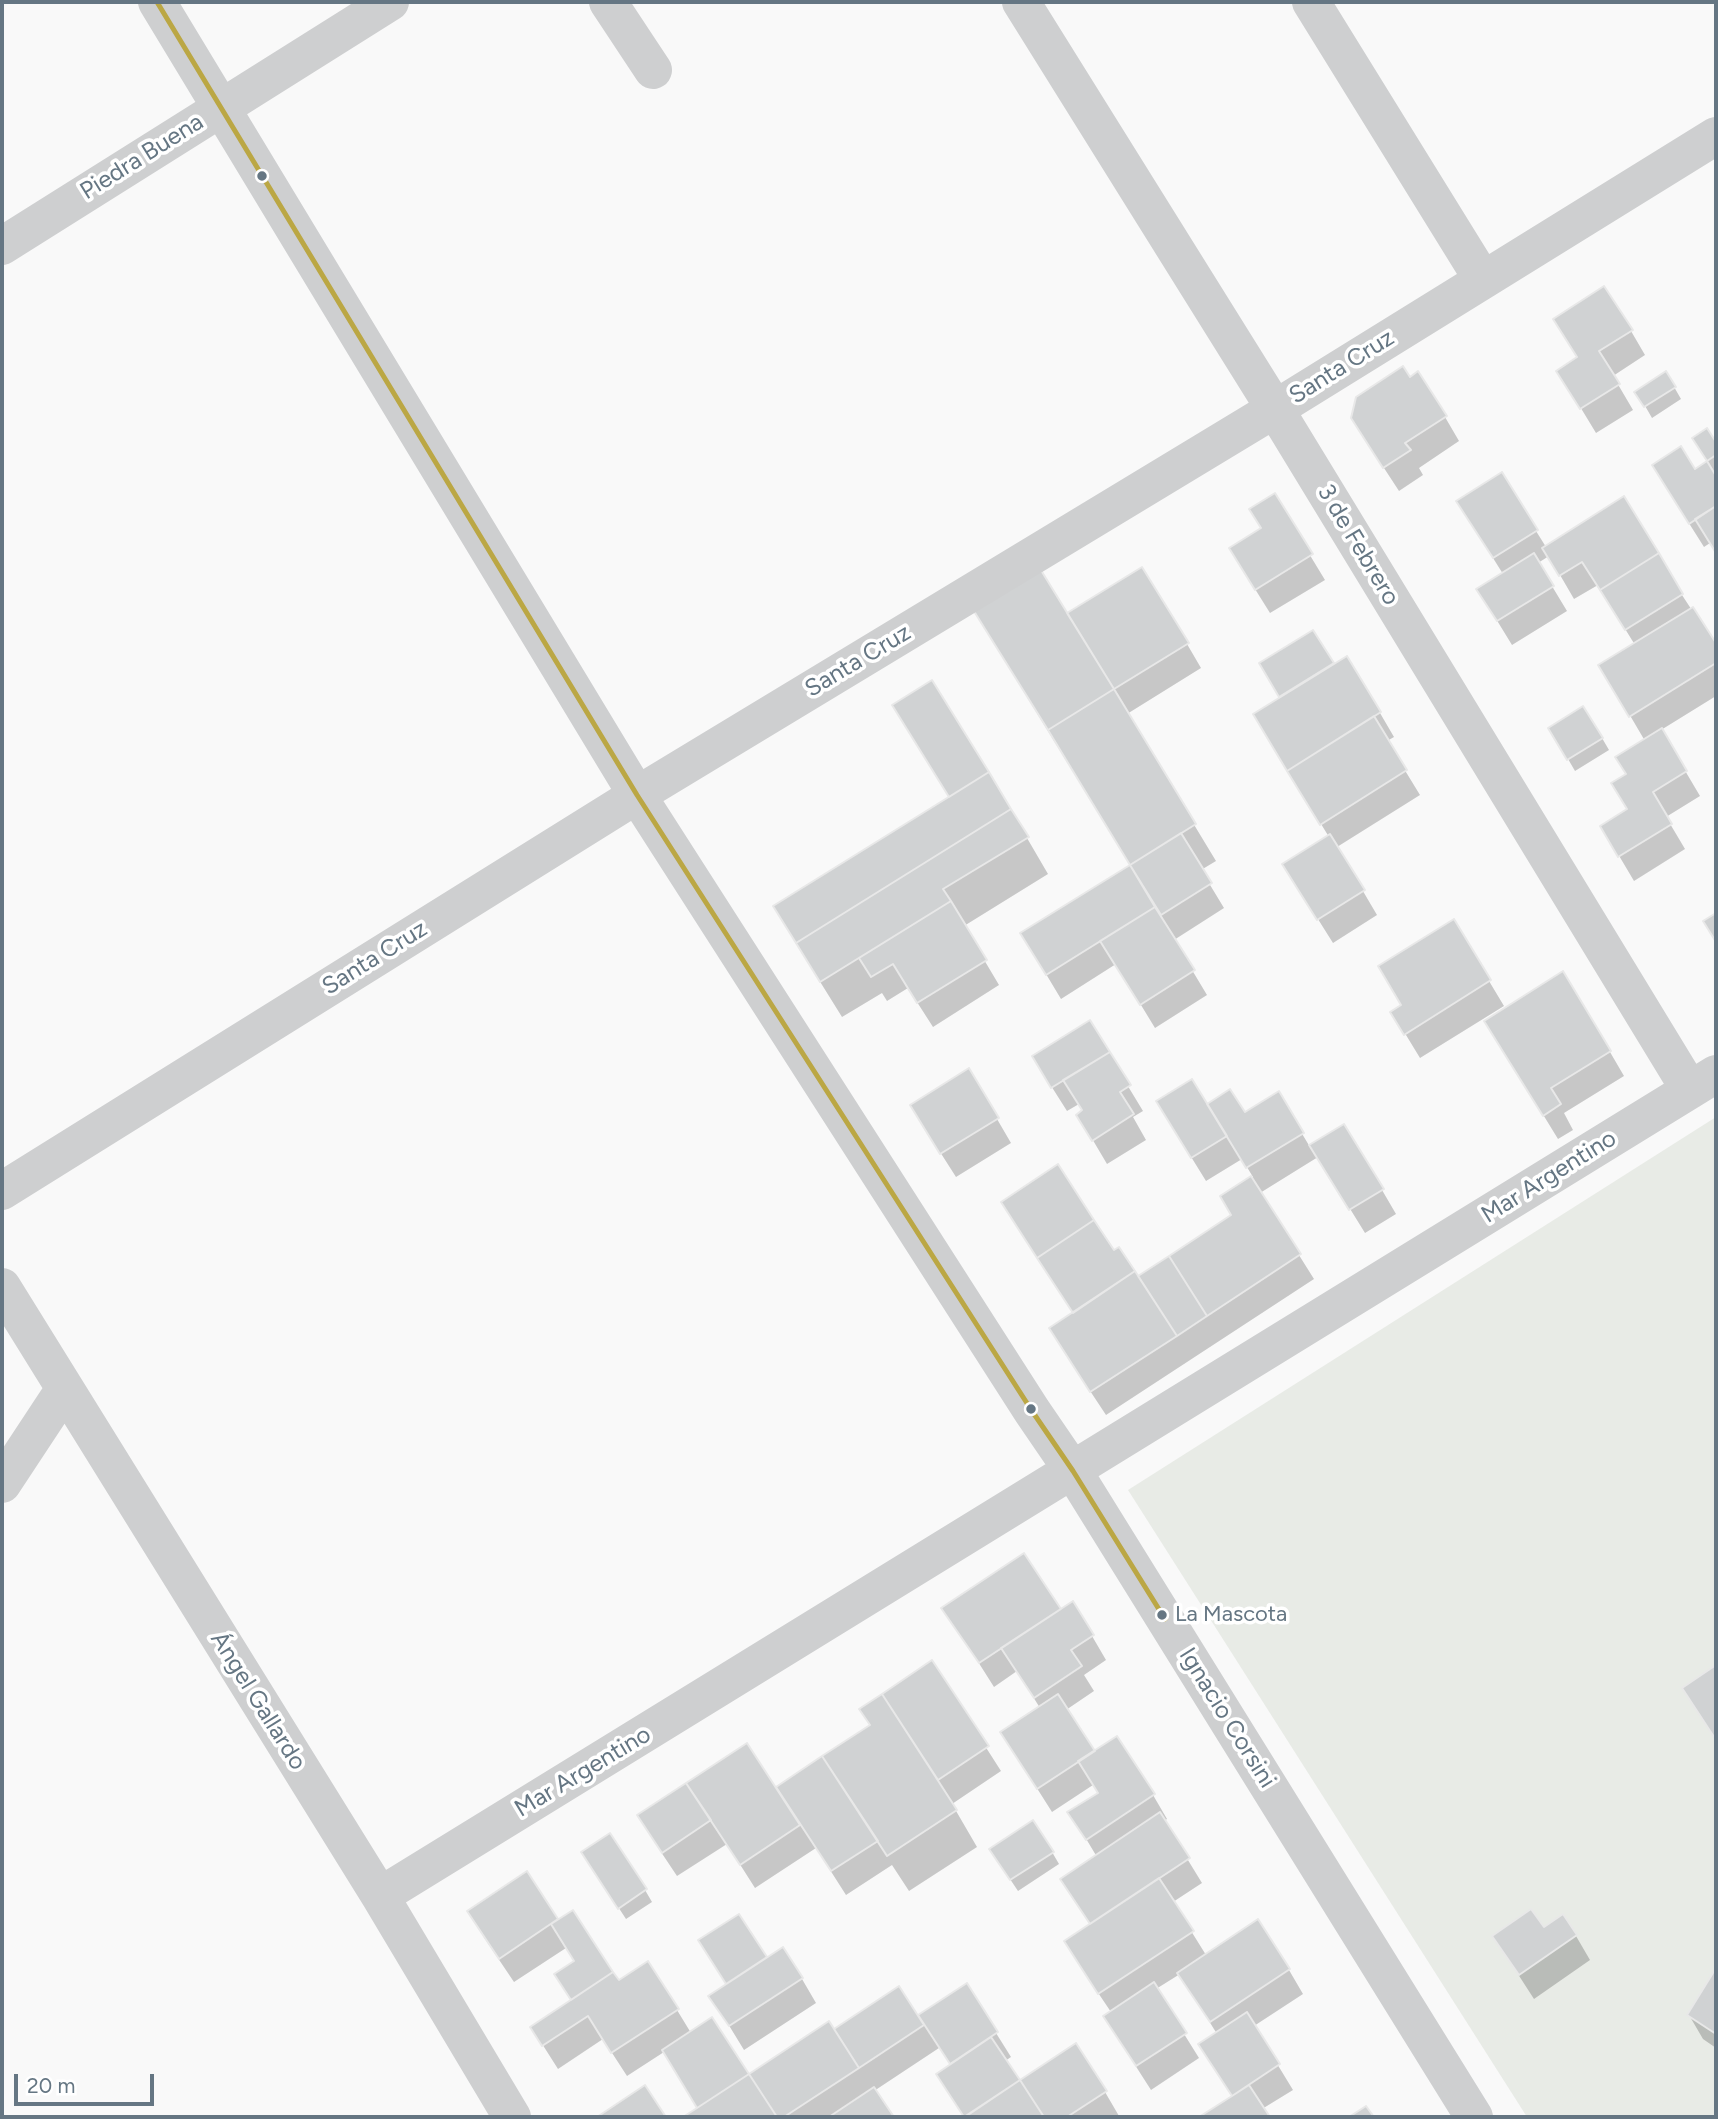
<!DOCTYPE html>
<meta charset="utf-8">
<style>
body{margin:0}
#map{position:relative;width:1718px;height:2119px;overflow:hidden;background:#f9f9f9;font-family:Figtree,sans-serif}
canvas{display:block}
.frame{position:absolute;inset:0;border:4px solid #657683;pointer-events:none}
.scale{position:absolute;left:14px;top:2074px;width:140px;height:32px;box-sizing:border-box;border:4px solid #657683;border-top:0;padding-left:9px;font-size:21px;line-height:24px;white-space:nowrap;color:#657683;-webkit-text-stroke:5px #fff;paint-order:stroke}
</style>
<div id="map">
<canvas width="1718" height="2119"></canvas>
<div class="frame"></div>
<div class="scale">20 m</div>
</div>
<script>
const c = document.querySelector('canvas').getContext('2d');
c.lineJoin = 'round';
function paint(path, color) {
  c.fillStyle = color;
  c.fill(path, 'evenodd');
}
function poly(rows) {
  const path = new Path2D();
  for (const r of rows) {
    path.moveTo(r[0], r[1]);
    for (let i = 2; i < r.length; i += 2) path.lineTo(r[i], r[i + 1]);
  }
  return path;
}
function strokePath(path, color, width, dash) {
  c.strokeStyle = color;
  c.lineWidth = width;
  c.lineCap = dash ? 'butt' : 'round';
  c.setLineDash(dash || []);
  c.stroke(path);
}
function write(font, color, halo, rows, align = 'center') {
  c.font = font + ' Figtree,sans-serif';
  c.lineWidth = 7;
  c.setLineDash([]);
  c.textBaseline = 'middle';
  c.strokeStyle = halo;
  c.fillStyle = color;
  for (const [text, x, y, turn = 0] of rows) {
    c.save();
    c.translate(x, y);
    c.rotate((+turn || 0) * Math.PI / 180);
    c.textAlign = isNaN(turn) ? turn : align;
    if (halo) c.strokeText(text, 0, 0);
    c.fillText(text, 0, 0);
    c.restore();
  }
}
paint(poly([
 [1716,1117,1716,2116,1527,2117,1128,1490]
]), '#e8ebe6');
paint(poly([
 [1631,331,1645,355,1613,376,1633,410,1596,433,1559,372],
 [1666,373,1681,399,1652,418,1637,392],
 [1445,417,1459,441,1419,468,1423,475,1399,491,1367,442],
 [1707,431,1716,445,1716,471,1712,473,1716,480,1716,552,1710,543,1704,547,1668,490,1708,462,1694,438],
 [1501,475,1546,547,1682,595,1716,647,1716,696,1661,730,1700,796,1666,817,1685,849,1634,881,1602,827,1628,810,1627,775,1645,741,1601,666,1635,645,1598,585,1574,599,1549,556,1538,563,1567,611,1512,645,1493,614,1503,574,1473,526],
 [1274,496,1325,580,1270,613,1245,573],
 [1076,631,1187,644,1201,668,1127,714,1216,861,1201,870,1224,908,1174,940,1207,995,1155,1028,1116,964,1061,999,1022,934,1131,866,995,645],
 [1312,632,1333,666,1380,713,1394,737,1387,741,1420,795,1337,847,1377,915,1333,943,1299,889,1329,837,1269,739,1281,698,1261,664],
 [1550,728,1602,738,1609,750,1575,771],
 [951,798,1027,838,1048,874,964,926,999,985,933,1027,908,988,887,1001,882,993,842,1017,796,943],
 [1453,921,1504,1006,1420,1058,1392,1012,1403,1006],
 [1089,1022,1143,1111,1133,1117,1146,1140,1107,1164,1078,1115,1083,1111,1079,1104,1067,1111,1048,1081],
 [1501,1046,1610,1052,1624,1076,1564,1113,1573,1130,1558,1139],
 [1278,1094,1310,1147,1382,1190,1396,1214,1365,1233,1318,1157,1260,1193,1314,1279,1106,1415,1065,1353,1074,1314,1003,1203,1113,1253,1138,1279,1233,1216,1222,1197,1253,1177,1242,1159,1206,1181,1172,1126,1206,1107,1244,1115],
 [997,1119,1011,1143,956,1177,926,1130],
 [944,1608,1060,1612,1092,1636,1106,1660,1084,1675,1094,1691,1066,1710,1094,1753,1153,1795,1167,1819,1164,1821,1202,1883,1173,1902,1206,1955,1289,1970,1303,1994,1254,2026,1293,2090,1262,2109,1268,2117,1203,2117,1233,2098,1215,2069,1217,2034,1180,1974,1156,1989,1199,2058,1151,2090,1119,2040,1105,2016,1111,2012,1080,1966,1091,1925,1076,1903,1097,1857,1070,1812,1099,1794,1093,1785,1052,1812,1002,1733,1040,1708,1017,1671,994,1687],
 [932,1663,1001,1771,952,1804,977,1847,909,1891,892,1865,846,1895,816,1848,755,1888,727,1844,677,1876,653,1840,775,1789,871,1726,885,1702],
 [1716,1668,1716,1741,1685,1688],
 [1052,1852,1059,1864,1018,1891,998,1861],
 [590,1864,645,1890,652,1902,626,1919],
 [526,1874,558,1922,618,1983,677,2010,691,2033,748,2076,834,2031,918,2017,966,1985,1011,2057,1005,2061,1019,2083,1105,2092,1119,2116,964,2117,952,2099,951,2065,939,2048,874,2091,892,2117,686,2117,699,2109,664,2052,627,2076,603,2039,558,2069,532,2028,572,2001,575,1963,566,1948,514,1982,483,1936],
 [739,1916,767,1959,802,1979,816,2003,744,2050,711,1996,728,1985,715,1965],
 [1543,1929,1576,1936,1590,1960,1534,1999,1494,1937],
 [1716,1972,1716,2048,1703,2039,1689,2015]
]), '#0003');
const building = poly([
 [1604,286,1633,330,1599,351,1620,384,1580,409,1556,371,1577,357,1553,319,1604,286],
 [1403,366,1410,377,1418,371,1447,416,1405,443,1411,450,1383,468,1351,418,1356,397,1403,366],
 [1666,371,1676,387,1644,407,1634,392,1666,371],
 [1707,428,1716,442,1716,455,1707,461,1692,438,1707,428],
 [1681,446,1695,469,1707,461,1716,476,1716,506,1689,524,1652,465,1681,446],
 [1502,472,1538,530,1493,558,1456,501,1502,472],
 [1275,493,1313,554,1255,590,1229,548,1261,528,1249,509,1275,493],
 [1624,496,1659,553,1600,590,1582,562,1559,576,1542,548,1624,496],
 [1716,506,1716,553,1695,519,1716,506],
 [1534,553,1554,586,1497,621,1476,589,1534,553],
 [1659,553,1683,594,1625,630,1600,590,1659,553],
 [1039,567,1114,689,1048,730,972,608,1039,567],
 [1142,567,1189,643,1114,689,1067,613,1142,567],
 [1693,607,1716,643,1716,663,1629,717,1598,665,1693,607],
 [1313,630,1334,663,1279,697,1259,663,1313,630],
 [1347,656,1381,712,1287,771,1253,714,1347,656],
 [932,680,989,772,949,797,892,705,932,680],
 [1114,689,1196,824,1130,865,1048,730,1114,689],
 [1583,706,1603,738,1567,760,1548,728,1583,706],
 [1374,716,1407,770,1320,825,1287,771,1374,716],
 [1662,728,1687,771,1653,792,1672,824,1618,857,1600,826,1627,809,1611,783,1626,774,1615,757,1662,728],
 [989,772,1011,809,796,943,773,906,989,772],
 [1011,809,1029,837,943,889,951,901,820,982,796,943,1011,809],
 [1181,833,1212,883,1161,915,1130,865,1181,833],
 [1330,834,1365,890,1317,920,1282,864,1330,834],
 [1130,865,1155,907,1046,975,1020,933,1130,865],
 [951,901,987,960,917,1003,893,964,871,977,859,958,951,901],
 [1155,907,1195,970,1140,1005,1100,941,1155,907],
 [1716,913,1716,942,1703,921,1716,913],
 [1454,919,1491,980,1404,1035,1390,1012,1401,1005,1378,966,1454,919],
 [1563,971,1611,1051,1551,1088,1561,1104,1543,1116,1484,1021,1563,971],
 [1090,1020,1110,1052,1051,1088,1032,1056,1090,1020],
 [1110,1052,1131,1085,1120,1092,1134,1114,1092,1141,1076,1115,1082,1110,1063,1080,1110,1052],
 [969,1068,999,1118,940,1154,910,1105,969,1068],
 [1192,1079,1227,1136,1191,1158,1156,1101,1192,1079],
 [1230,1089,1245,1112,1279,1091,1304,1133,1246,1168,1207,1104,1230,1089],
 [1344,1124,1384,1189,1349,1210,1309,1145,1344,1124],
 [1058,1164,1094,1220,1037,1258,1001,1202,1058,1164],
 [1251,1176,1301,1254,1207,1316,1169,1256,1231,1215,1220,1196,1251,1176],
 [1094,1220,1114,1250,1119,1247,1135,1271,1073,1313,1037,1258,1094,1220],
 [1169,1256,1207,1316,1177,1336,1138,1276,1169,1256],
 [1135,1271,1177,1336,1090,1392,1049,1328,1135,1271],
 [1024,1553,1061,1609,979,1663,941,1608,1024,1553],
 [1073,1601,1094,1635,1071,1650,1082,1666,1034,1698,1001,1648,1073,1601],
 [932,1660,989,1746,938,1780,882,1694,932,1660],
 [1716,1665,1716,1740,1682,1688,1716,1665],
 [882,1694,957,1810,887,1856,822,1756,870,1725,859,1709,882,1694],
 [1058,1694,1095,1751,1037,1789,1000,1732,1058,1694],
 [1117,1736,1155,1794,1086,1840,1067,1812,1098,1793,1078,1761,1117,1736],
 [747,1743,800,1825,740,1865,686,1783,747,1743],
 [822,1756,878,1841,831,1871,776,1787,822,1756],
 [686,1783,711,1820,662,1853,637,1815,686,1783],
 [1160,1812,1190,1858,1090,1924,1060,1879,1160,1812],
 [1033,1820,1054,1852,1010,1880,989,1849,1033,1820],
 [610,1833,647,1889,618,1909,581,1852,610,1833],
 [527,1871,558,1919,499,1959,467,1911,527,1871],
 [1159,1878,1194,1931,1098,1994,1064,1941,1159,1878],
 [1531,1909,1544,1927,1563,1914,1577,1935,1519,1975,1492,1936,1531,1909],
 [573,1910,613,1972,571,2000,554,1974,574,1961,551,1924,573,1910],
 [739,1914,767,1957,726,1984,698,1940,739,1914],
 [1258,1919,1290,1969,1210,2022,1177,1973,1258,1919],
 [783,1947,803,1978,729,2026,708,1996,783,1947],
 [648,1961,679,2009,611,2053,588,2016,542,2046,530,2027,613,1972,619,1980,648,1961],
 [1716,1968,1716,2034,1687,2015,1716,1968],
 [1154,1982,1187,2033,1136,2066,1103,2016,1154,1982],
 [967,1983,998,2032,950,2064,918,2015,967,1983],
 [899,1986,924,2025,859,2068,834,2029,899,1986],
 [1247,2012,1280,2064,1232,2096,1198,2044,1247,2012],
 [712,2017,749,2074,697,2108,662,2050,712,2017],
 [829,2021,859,2068,784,2117,777,2117,749,2074,829,2021],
 [991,2037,1020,2080,964,2117,936,2074,991,2037],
 [1076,2043,1107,2091,1067,2117,1044,2117,1020,2080,1076,2043],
 [749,2074,777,2117,683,2117,697,2108,749,2074],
 [1020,2080,1044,2117,965,2117,1020,2080],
 [645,2085,666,2117,597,2117,645,2085],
 [1249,2085,1270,2117,1199,2117,1232,2096,1249,2085],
 [874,2087,894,2117,829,2117,874,2087],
 [1366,2106,1374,2117,1349,2117,1366,2106]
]);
paint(building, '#d0d2d3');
strokePath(building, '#e8e8e8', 2);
strokePath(poly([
 [157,2,637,795,1032,1411,1073,1471,1474,2117],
 [608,2,653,70],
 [1021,2,1275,409,1690,1090],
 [1311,2,1483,280],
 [2,246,390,2],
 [2,1191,637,795,1275,409,1716,136],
 [2,1287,380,1896,512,2117],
 [2,1484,64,1390],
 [380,1896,1716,1074]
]), '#cecfd0', 38);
strokePath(poly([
 [157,2,637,795,1032,1411,1073,1471,1165,1619]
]), '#bba744', 5);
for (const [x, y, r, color] of [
 [262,176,6,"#657683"],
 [1031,1409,6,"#657683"],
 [1162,1615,6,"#657683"]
]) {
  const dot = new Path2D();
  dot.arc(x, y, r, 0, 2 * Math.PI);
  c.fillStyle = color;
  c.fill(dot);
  strokePath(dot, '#fff', 2.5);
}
write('22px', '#657683', '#fff', [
 ["La Mascota",1175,1615]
], 'left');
write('24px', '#657683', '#fff', [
 ["Piedra Buena",142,157,-32],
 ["Santa Cruz",1342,367,-32],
 ["3 de Febrero",1358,545,59],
 ["Santa Cruz",858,661,-31],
 ["Santa Cruz",375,958,-32],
 ["Mar Argentino",1549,1177,-32],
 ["Ángel Gallardo",258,1701,58],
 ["Ignacio Corsini",1227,1718,58],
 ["Mar Argentino",583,1772,-31]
]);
</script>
